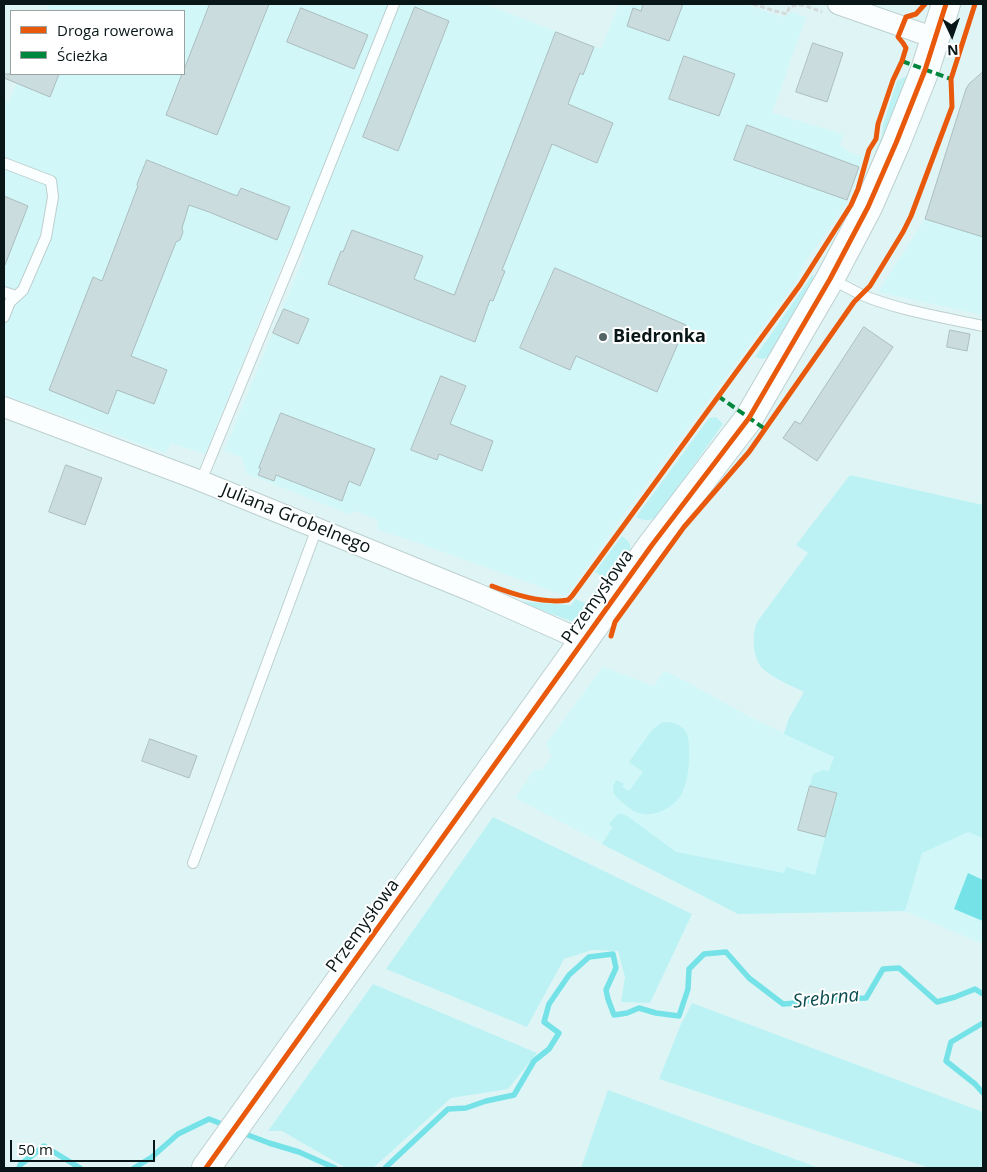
<!DOCTYPE html>
<html>
<head>
<meta charset="utf-8">
<style>
  body { margin:0 }
  #map { position:relative; width:987px; height:1172px; overflow:hidden; background:#dff5f5; font-family:"Open Sans",sans-serif }
  canvas { display:block }
  .frame { position:absolute; inset:0; border:5px solid #081617; pointer-events:none }
  .legend { position:absolute; left:10px; top:10px; width:175px; height:65px; box-sizing:border-box; background:#fff; border:1px solid #9ca2a2; margin:0; padding:6px 9px; list-style:none; font-size:15px; color:#081617 }
  .legend li { display:flex; align-items:center; gap:10px; height:25px }
  .legend b { width:25px; border:1px solid #9ca2a2 }
  .north { position:absolute; left:927px; top:10px; width:50px; height:50px; -webkit-text-stroke:4px #fff; paint-order:stroke; rotate:177deg; font-size:14px; font-weight:700; line-height:20px; text-align:center; color:#081617 }
  .north::after { content:''; display:block; margin:auto; width:18px; height:22px; background:#081617; clip-path:polygon(50% 0,100% 100%,50% 72%,0 100%) }
  .scale { position:absolute; left:10px; top:1140px; width:145px; height:22px; box-sizing:border-box; border:2px solid #081617; border-top:0; padding-left:6px; font-size:15px; line-height:18px; white-space:nowrap; color:#081617; -webkit-text-stroke:4px #fff; paint-order:stroke }
</style>
</head>
<body>
<div id="map">
<canvas width="987" height="1172"></canvas>
<div class="frame"></div>
<ul class="legend">
<li><b style="height:6px;background:#e8590c"></b>Droga rowerowa</li>
<li><b style="height:6px;background:#00873e"></b>Ścieżka</li>
</ul>
<div class="north">N</div>
<div class="scale">50 m</div>
</div>
<script>
const c = document.querySelector('canvas').getContext('2d');
c.lineJoin = 'round';
function fill(path, color) {
  c.fillStyle = color;
  c.fill(path, 'evenodd');
}
function trace(path, color, width, dash) {
  c.strokeStyle = color;
  c.lineWidth = width;
  c.lineCap = dash ? 'butt' : 'round';
  c.setLineDash(dash || []);
  c.stroke(path);
}
function label(font, color, halo, rows, align = 'center') {
  c.font = font + ' "Open Sans",sans-serif';
  c.lineWidth = 4;
  c.setLineDash([]);
  c.textBaseline = 'middle';
  c.strokeStyle = halo;
  c.fillStyle = color;
  for (const [text, x, y, turn = 0] of rows) {
    c.save();
    c.translate(x, y);
    c.rotate((+turn || 0) * Math.PI / 180);
    c.textAlign = isNaN(turn) ? turn : align;
    if (halo) c.strokeText(text, 0, 0);
    c.fillText(text, 0, 0);
    c.restore();
  }
}
fill(new Path2D(`
  M49,4H485L601,49L619,4H745L782,17L792,12L806,17L772,113L843,134L840,146L849,152L862,157L847,203L808,258L803,266L798,279L619,521L566,596L407,539L378,530L377,519L355,511L349,514L246,473L242,457L224,451L305,254L289,247L205,454L171,443L166,453L5,395L4,386V100L9,102L20,74H184V11H46Z
  M978,78H983V315L878,292L925,219L966,89L973,81Z
  M603,667L654,686L664,671L687,682L748,716L834,757L969,832L983,838V944L905,911L738,914L515,798L534,770H542L552,756L546,744Z`), '#d1f7f8');
fill(new Path2D(`
  M907,76H910L877,153L875,152L882,136L883,125L897,81Z
  M813,274V285L770,356L762,359L755,357Z
  M716,417L723,424L656,518C648,521 643,521 636,517L709,418Z
  M850,475L983,505V838L968,832L922,853L905,911L738,914L602,844L613,827L609,824L618,814H622L627,816L676,852L784,873L786,867L815,875L837,793L810,786L813,774L823,770L829,771L834,757L784,734L789,718L804,692C792,686 771,677 762,668C752,656 752,635 757,622L808,553L796,545Z
  M622,536C631,542 632,547 629,557L588,614L582,618L571,621L516,601L567,605L570,606L576,599L587,604L602,583L600,575L595,572Z
  M670,722C676,724 683,726 686,732C689,737 689,745 689,751C690,763 687,783 682,793C675,807 655,818 639,813C633,812 627,806 623,803C614,795 610,791 616,780L624,784L622,787L629,791L643,772L629,762L652,730L661,723Z
  M493,817L692,914L650,1003L621,1002L625,977L618,951L592,950L564,959L527,1027L386,969Z
  M373,984L537,1053L508,1089L451,1098L373,1168H346L282,1131H268Z
  M692,1003L983,1112V1168H930L659,1079L681,1024Z
  M608,1090L819,1168H581Z`), '#bcf2f4');
fill(new Path2D(`
  M968,873L983,880V921L954,909Z`), '#75e2e8');
trace(new Path2D(`
  M983,1023L951,1042L946,1061L975,1084L983,1093
  M240,1132L269,1143L299,1152L335,1168
  M19,1168L20,1165L44,1146L80,1168
  M134,1168L152,1157L178,1134L209,1119L227,1126
  M385,1168L448,1109L466,1108L486,1101L514,1095L534,1061L549,1049L559,1033L544,1022L549,1004L569,975L589,957L613,954L616,968L606,990L608,999L614,1015L627,1013L639,1008L656,1013L679,1016L688,989L689,969L704,954L726,952L749,978L783,1004L797,1003L816,999L866,998L883,969L899,968L937,1002L955,997L975,989L983,994`), '#75e2e8', 5.5);
const building = new Path2D(`
  M210,4H269L217,135L166,115L182,74H184V70Z
  M643,4H683L669,41L627,26L633,8L641,11Z
  M415,7L449,21L398,151L363,137Z
  M301,8L368,35L354,69L287,42Z
  M556,32L594,47L583,75L580,73L568,104L613,123L597,163L552,144L502,270L505,271L493,301L490,300L475,342L328,284L341,251L343,252L352,230L423,256L414,279L454,295Z
  M813,43L843,53L827,102L796,92Z
  M684,56L735,74L719,116L669,99Z
  M983,72V237L925,219L966,89L969,84Z
  M4,74H59L50,97L4,78Z
  M747,125L859,167L847,200L734,160Z
  M147,160L237,196L241,188L290,207L277,240L209,212L189,205L182,228L183,232L180,240L176,242L131,356L167,370L154,404L117,390L108,414L49,390L93,277L102,281L138,186L137,185Z
  M4,196L28,206L5,265L4,264Z
  M555,268L686,325L657,392L576,356L570,370L520,348Z
  M284,309L309,319L298,344L273,333Z
  M864,327L893,347L817,461L783,438L795,421L800,424Z
  M950,330L970,334L967,351L947,347Z
  M441,376L466,386L450,424L493,441L482,471L439,454L437,460L411,450Z
  M281,413L375,449L360,486L349,481L342,501L276,475L274,481L258,475L261,468H259Z
  M66,465L102,478L85,525L49,512Z
  M150,739L197,756L189,778L142,761Z
  M810,786L837,793L825,837L798,830Z`);
fill(building, '#cadcdd');
trace(building, '#adbdbe', 1);
const lane = new Path2D(`
  M4,163L51,181L53,197L46,237L23,290L10,302L4,317
  M831,279C841,284 852,290 862,295C901,311 943,317 983,326
  M4,292L16,296
  M201,481L296,250L394,4
  M193,863L317,528`);
const street = new Path2D(`
  M838,4L935,38
  M4,407L201,481L476,593L584,641`);
const secondary = new Path2D(`
  M206,1168L652,545L749,418L830,279L868,207L896,143L925,70L946,4`);
trace(lane, '#becfd0', 12);
trace(street, '#becfd0', 22);
trace(secondary, '#becfd0', 30);
trace(new Path2D(`
  M753,4L775,11L787,14L789,8C799,1 811,8 822,12`), '#d3dada', 3, [5, 2.5]);
trace(lane, '#fafefe', 10);
trace(street, '#fafefe', 20);
trace(secondary, '#fafefe', 28);
trace(new Path2D(`
  M902,61L951,79
  M718,396L765,429`), '#00873e', 4, [8, 4]);
trace(new Path2D(`
  M492,586C515,595 544,604 568,600L572,596L800,285L851,205L858,189L869,150L876,139L878,124L893,80L902,61L906,48L903,43L898,37L906,17L916,14L925,4
  M611,636L615,622L684,527L749,452L854,302L870,286L903,232L911,216L952,107L951,79L975,4
  M206,1168L652,545L749,418L830,279L868,207L896,143L925,70L946,4`), '#e8590c', 5);
for (const [x, y, r, color] of [
  [603,337,5,"#536465"]
]) {
  const dot = new Path2D();
  dot.arc(x, y, r, 0, 2 * Math.PI);
  c.fillStyle = color;
  c.fill(dot);
  trace(dot, '#fff', 2);
}
label('bold 18px', '#081617', '#fff', [
  ["Biedronka",613,337]
], 'left');
label('18px', '#081617', '#fff', [
  ["Juliana Grobelnego",296,519,22],
  ["Przemysłowa",598,597,-55],
  ["Przemysłowa",363,926,-54]
]);
label('italic 19px', '#094b4e', '#fff', [
  ["Srebrna",826,999,-6]
]);
</script>
</body>
</html>
